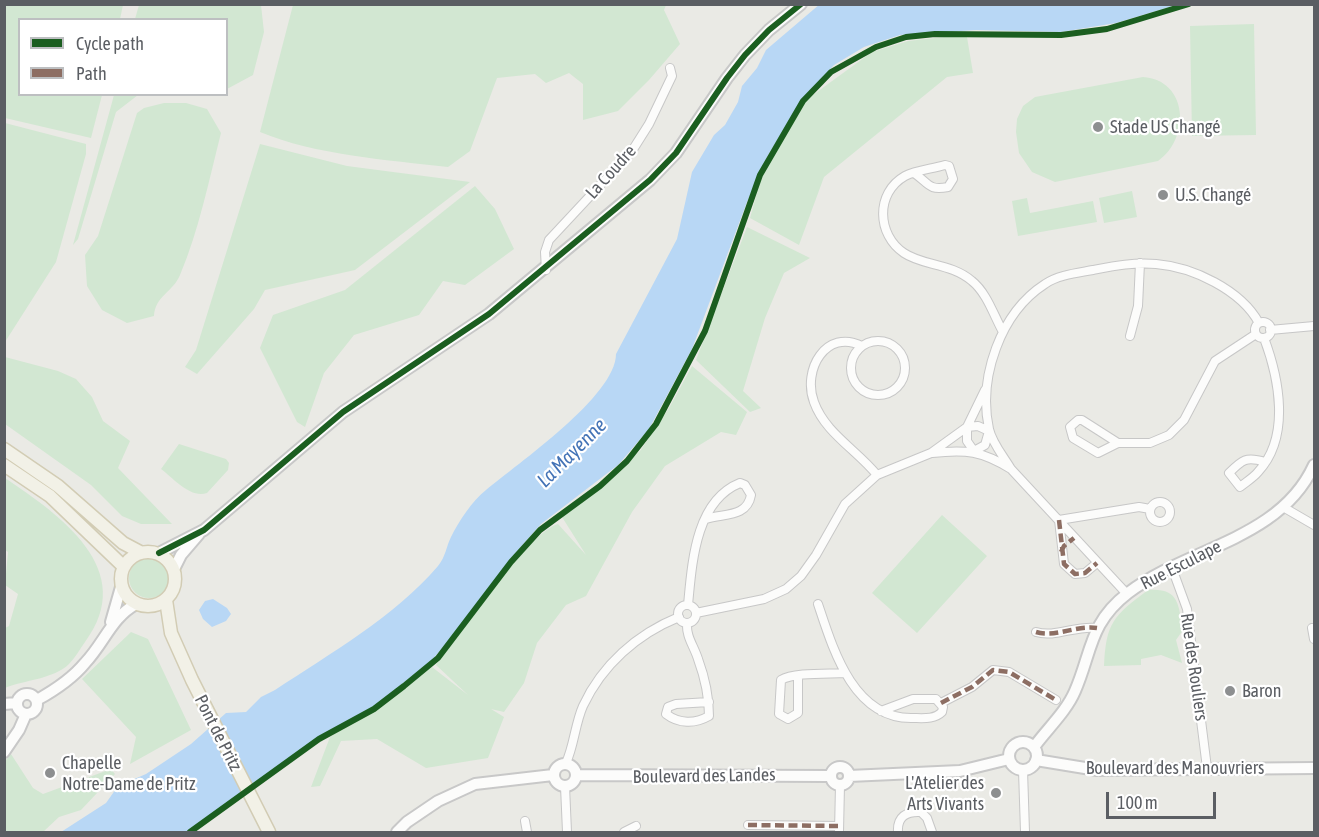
<!DOCTYPE html>
<html>
<head>
<meta charset="utf-8">
<style>
  body { margin:0 }
  #map { position:relative; width:1319px; height:837px; overflow:hidden; background:#eaeae5; font-family:"Asap Condensed",sans-serif }
  canvas { display:block }
  .frame { position:absolute; inset:0; border:6px solid #5b5e63; pointer-events:none }
  .legend { position:absolute; left:18px; top:18px; width:210px; height:78px; box-sizing:border-box; background:#fff; border:2px solid #bdbfc1; margin:0; padding:8px 10px; list-style:none; font-size:18px; color:#5b5e63 }
  .legend li { display:flex; align-items:center; gap:12px; height:30px }
  .legend b { width:30px; border:2px solid #bdbfc1 }
  .scale { position:absolute; left:1106px; top:792px; width:110px; height:27px; box-sizing:border-box; border:3px solid #5b5e63; border-top:0; padding-left:8px; font-size:18px; line-height:21px; white-space:nowrap; color:#5b5e63; -webkit-text-stroke:4px #fff; paint-order:stroke }
</style>
</head>
<body>
<div id="map">
<canvas width="1319" height="837"></canvas>
<div class="frame"></div>
<ul class="legend">
<li><b style="height:8px;background:#1b5e20"></b>Cycle path</li>
<li><b style="height:8px;background:#8d6e63"></b>Path</li>
</ul>
<div class="scale">100 m</div>
</div>
<script>
const c = document.querySelector('canvas').getContext('2d');
c.lineJoin = 'round';
function fill(path, color) {
  c.fillStyle = color;
  c.fill(path, 'evenodd');
}
function trace(path, color, width, dash) {
  c.strokeStyle = color;
  c.lineWidth = width;
  c.lineCap = dash ? 'butt' : 'round';
  c.setLineDash(dash || []);
  c.stroke(path);
}
function label(font, color, halo, rows, align = 'center') {
  c.font = font + ' "Asap Condensed",sans-serif';
  c.lineWidth = 4.5;
  c.setLineDash([]);
  c.textBaseline = 'middle';
  c.strokeStyle = halo;
  c.fillStyle = color;
  for (const [text, x, y, turn = 0] of rows) {
    c.save();
    c.translate(x, y);
    c.rotate((+turn || 0) * Math.PI / 180);
    c.textAlign = isNaN(turn) ? turn : align;
    if (halo) c.strokeText(text, 0, 0);
    c.fillText(text, 0, 0);
    c.restore();
  }
}
fill(new Path2D(`
  M5,4L123,5L120,19L20,20V94L102,95L91,138L5,118Z
  M139,5H261L264,32L253,75L227,89L226,20L135,19Z
  M293,5H666L664,10L680,44L649,80L618,111L583,120V84L569,73L546,83L535,74L497,78L470,151L448,167C388,160 315,155 260,132Z
  M1254,24L1256,135L1192,136L1190,26Z
  M944,37H967L973,73L947,77L824,177L799,245L750,218L762,175L806,100L872,52L908,41Z
  M1143,77C1188,80 1191,138 1158,161L1055,182L1032,172L1019,153L1016,132L1017,119L1023,106L1035,97Z
  M114,95H138L116,112L78,239L73,245Z
  M164,103H186L207,109L221,133C209,180 199,230 180,275C173,292 155,296 154,316L127,323L102,310L87,286L85,255L98,236L137,113L144,108Z
  M5,123L86,144V154L56,262L5,342Z
  M260,144L347,166L470,182L355,270L265,290L254,309L197,374L185,367L196,350Z
  M475,186L495,209L514,249L465,285L443,281L419,315L354,335L324,373L305,427L297,422L260,348L273,315L345,290Z
  M1132,191L1137,217L1104,223L1099,198Z
  M1027,198L1030,213L1093,201L1097,222L1018,236L1012,201Z
  M747,227L810,258L784,273L765,318L743,391L761,408L750,412L696,360Z
  M5,357L58,371L76,379L92,397L103,421L130,441L118,468L172,524H141L122,516L91,485L5,424Z
  M692,366L747,412L736,435L721,432L665,466L632,512L586,596L566,605L537,643L524,683L504,712L491,709L504,717L488,758L426,768L377,739L341,741L320,786L311,787L330,737L432,667L468,695L436,665C459,636 528,532 558,524L586,555L562,517L640,451L669,408Z
  M179,444L226,459L229,463L228,470L207,493C191,499 173,478 161,469Z
  M5,478C60,515 139,570 85,642C80,649 75,658 69,664C54,679 24,680 5,688V628L9,626L18,594L5,585L8,552L5,550Z
  M942,515L987,556L917,633L872,593Z
  M129 578a20 20 0 1 1 40 0a20 20 0 1 1-40 0Z
  M1148,590C1179,588 1178,603 1183,630L1176,640L1182,663L1161,655L1141,659V665L1104,666C1106,623 1113,616 1148,590Z
  M131,632L148,639L191,730L130,764L136,737L82,679Z
  M11,754L33,788L43,794L111,769L115,774L81,810L59,817L43,832H5V761Z`), '#d2e7d2');
fill(new Path2D(`
  M820,4L1176,5L1116,23L1061,32L976,30L900,35L864,47L834,65L803,98L767,157L747,202L692,349L649,429L618,465L541,524L512,557L462,626L431,661L376,705L298,752L188,832H61L106,803L118,786L146,774L191,744L226,713L246,712L261,697L275,690C331,653 394,617 438,566C446,556 446,547 451,537C459,521 472,501 486,490C517,464 616,396 616,354L677,239L692,172L714,135L725,125L738,102L742,86L757,68L766,50Z
  M213,599L227,608L231,614L226,621L212,627L203,619L199,610L205,601Z`), '#b8d7f5');
const street = new Path2D(`
  M914,173C929,183 928,191 948,187L953,179L949,166L945,165C932,169 916,170 905,176C875,193 877,235 904,253C923,266 951,263 972,281C987,293 994,316 1003,332
  M546,270L545,252L549,240L632,151L649,124L672,76L670,68
  M1255 330a8 8 0 1 1 16 0a8 8 0 1 1-16 0Z
  M1270,330L1314,326
  M1130,336L1138,306L1140,263
  M1264,338C1279,378 1291,437 1258,472C1253,478 1246,482 1240,487L1229,473C1242,460 1246,456 1265,462
  M851 368a27 27 0 1 1 54 0a27 27 0 1 1-54 0Z
  M862,346C826,328 802,370 814,402C825,433 857,450 877,475
  M978,426L989,431L985,445L974,451L967,441V427Z
  M1118,443L1082,420H1078L1070,427L1073,438L1098,453L1118,443H1150L1169,435L1184,420L1215,361L1256,334
  M932,453C966,449 982,451 1011,469L1127,594
  M1011,469C1004,457 992,443 989,429C978,378 1000,313 1045,284C1058,275 1077,273 1093,270C1114,266 1134,262 1156,264C1193,267 1241,290 1259,323
  M1150 512a10 10 0 1 1 20 0a10 10 0 1 1-20 0Z
  M1283,507L1314,525
  M1097,563L1085,573L1075,574L1064,564L1059,520L1139,507L1150,509
  M1172,568L1187,609L1207,768
  M818,604C833,649 853,718 911,718C922,718 934,720 942,712L943,707L936,699H913L881,711
  M688,605C692,564 695,501 740,483L745,485L751,495C747,518 723,513 706,519
  M678 614a9 9 0 1 1 18 0a9 9 0 1 1-18 0Z
  M696,613L764,599L786,589L801,576L816,555L845,504L877,475L931,453L967,427L985,390
  M687,623C686,637 694,646 698,659C705,678 709,696 709,716C695,724 679,724 666,714L668,707L676,704L709,702
  M1312,628L1314,639
  M1036,632C1055,638 1076,625 1097,628
  M798,676V713L788,719L779,714L781,680C794,672 828,674 845,673
  M941,703L972,687L993,670L1009,672L1056,700
  M566,763C574,746 575,724 583,706C602,665 637,634 679,617
  M1023,770L1025,832
  M565,786L567,832
  M525,821L527,832
  M748,825L839,826
  M624,832L636,826
  M839,832L840,785
  M898,832C897,817 906,811 921,812L927,818L932,832`);
const secondary = new Path2D(`
  M159,553L204,530L343,412L489,314L650,180L676,153L727,78L745,55L769,30L801,4
  M174,569L181,555L199,534
  M111,622L121,587
  M17 704a10 10 0 1 1 20 0a10 10 0 1 1-20 0Z
  M37,700C55,690 72,679 85,663C104,643 112,617 136,604
  M4,704L17,703
  M1009 756a14 14 0 1 1 28 0a14 14 0 1 1-28 0Z
  M1034,747C1047,729 1066,712 1075,691C1092,652 1089,623 1128,593C1188,547 1280,540 1314,465
  M4,752L19,730L26,714
  M1036,760L1097,770L1314,768
  M554 775a11 11 0 1 1 22 0a11 11 0 1 1-22 0Z
  M831 776a9 9 0 1 1 18 0a9 9 0 1 1-18 0Z
  M576,775L831,776
  M849,776L960,771L1009,759
  M397,832L407,822L438,801L475,784L553,775`);
const primary = new Path2D(`
  M4,449L58,486L123,543L140,552
  M4,465L50,496L123,566
  M121 579a27 27 0 1 1 54 0a27 27 0 1 1-54 0Z
  M166,600L171,633L192,680L269,832`);
trace(street, '#c7c7c7', 10);
trace(secondary, '#c8c8c8', 14);
trace(primary, '#d2ccb4', 15);
trace(street, '#fcfcfb', 8);
trace(secondary, '#fcfcfb', 10);
trace(primary, '#f2f1e7', 12);
trace(new Path2D(`
  M1059,520L1064,564L1075,574L1085,573L1097,563
  M1061,552L1064,546L1074,538
  M1036,632C1055,638 1076,625 1097,628
  M941,703L972,687L993,670L1009,672L1056,700
  M748,825L839,826`), '#8d6e63', 4.5, [9, 4.5]);
trace(new Path2D(`
  M159,553L204,530L343,412L489,314L650,180L676,153L727,78L745,55L769,30L801,4
  M190,832L319,739L374,709L404,686L438,658L511,562L540,530L600,486L627,461L656,424L705,331L760,175L803,101L831,72L876,47L906,37L935,34L1061,35L1107,29L1189,4`), '#1b5e20', 6);
for (const [x, y, r, color] of [
  [1098,127,6,"#8d8f90"],
  [1163,195,6,"#8d8f90"],
  [1230,691,6,"#8d8f90"],
  [50,773,6,"#8d8f90"],
  [996,793,6,"#8d8f90"]
]) {
  const dot = new Path2D();
  dot.arc(x, y, r, 0, 2 * Math.PI);
  c.fillStyle = color;
  c.fill(dot);
  trace(dot, '#fff', 2);
}
label('18px', '#5b5e63', '#fff', [
  ["Stade US Changé",1110,127],
  ["U.S. Changé",1175,195],
  ["Baron",1242,691],
  ["Chapelle",62,763],
  ["Notre-Dame de Pritz",62,784],
  ["L'Atelier des",984,783,"right"],
  ["Arts Vivants",984,804,"right"]
], 'left');
label('18px', '#5b5e63', '#fff', [
  ["La Coudre",611,172,-48],
  ["Rue Esculape",1181,565,-27],
  ["Rue des Rouliers",1194,667,82],
  ["Pont de Pritz",218,733,63],
  ["Boulevard des Manouvriers",1175,768],
  ["Boulevard des Landes",704,776,-1]
]);
label('italic 20px', '#4373b6', '#fff', [
  ["La Mayenne",572,453,-45]
]);
</script>
</body>
</html>
